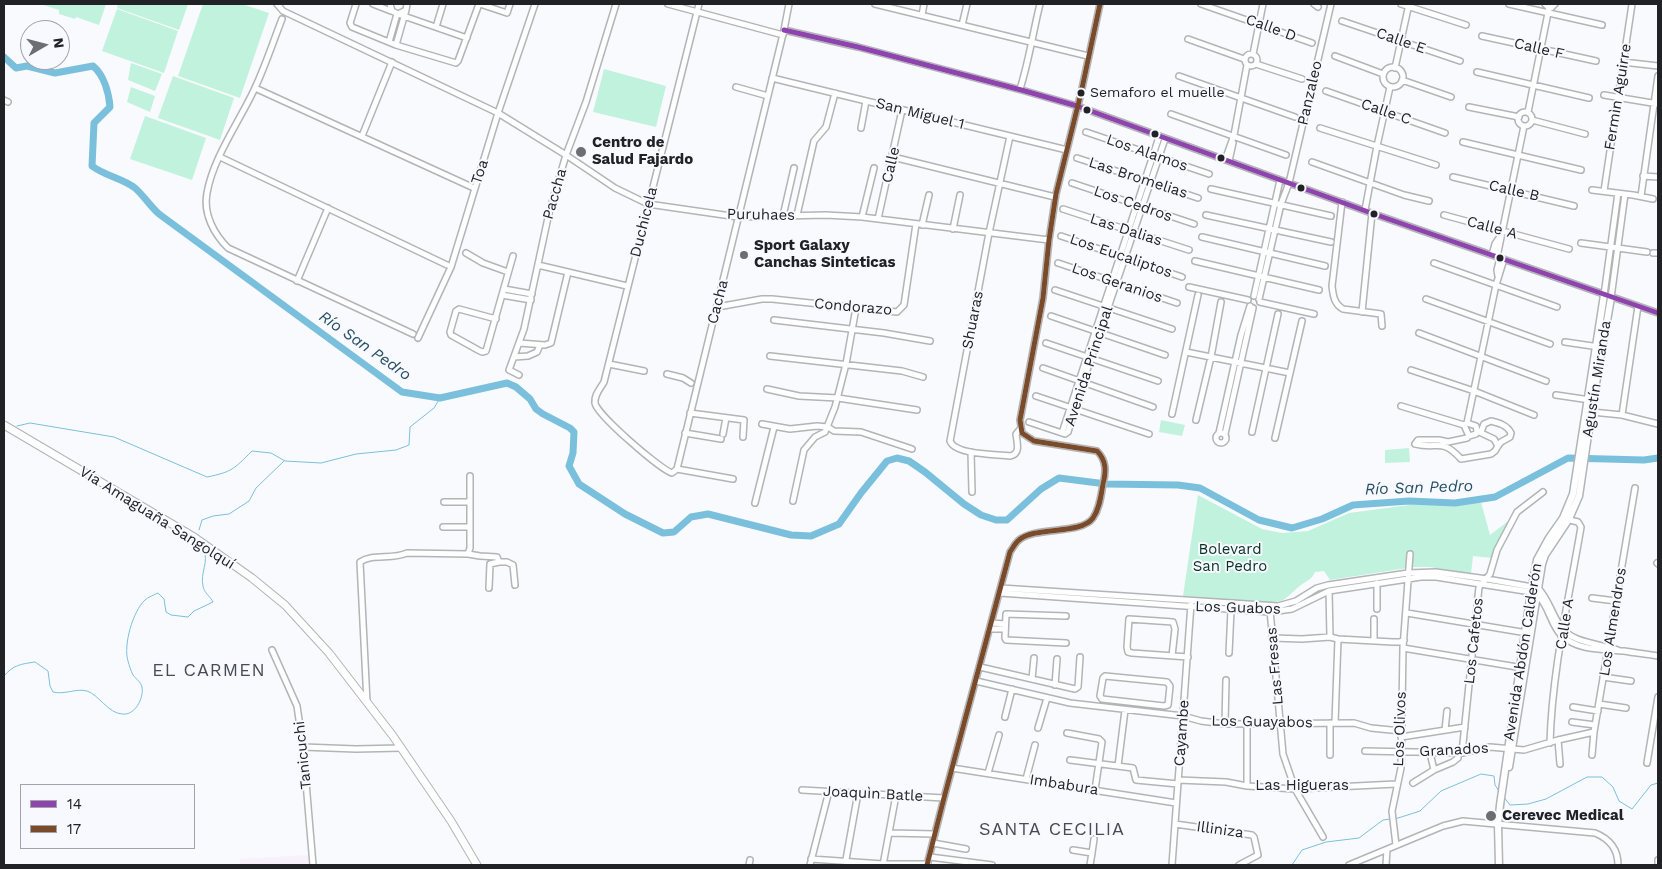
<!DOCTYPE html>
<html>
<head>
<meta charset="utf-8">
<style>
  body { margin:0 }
  #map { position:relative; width:1662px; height:869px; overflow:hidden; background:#f9fafd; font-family:"Work Sans",sans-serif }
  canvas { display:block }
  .frame { position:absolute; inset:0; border:5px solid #202225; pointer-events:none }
  .legend { position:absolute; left:20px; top:784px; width:175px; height:65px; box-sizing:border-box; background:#f7f9ff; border:1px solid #a1a3a8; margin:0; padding:6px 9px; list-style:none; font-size:15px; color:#202225 }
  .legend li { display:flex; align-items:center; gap:10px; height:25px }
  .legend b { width:25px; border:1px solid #a1a3a8 }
  .north { position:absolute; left:20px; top:20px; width:50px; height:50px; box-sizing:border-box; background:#f7f9ff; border:1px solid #a1a3a8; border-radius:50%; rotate:82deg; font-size:14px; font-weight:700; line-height:20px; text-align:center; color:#202225 }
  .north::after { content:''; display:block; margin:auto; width:18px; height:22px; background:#6c6e71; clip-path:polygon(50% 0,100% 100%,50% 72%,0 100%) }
</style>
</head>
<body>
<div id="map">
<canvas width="1662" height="869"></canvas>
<div class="frame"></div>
<ul class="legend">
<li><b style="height:6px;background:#8e44ad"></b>14</li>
<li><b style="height:6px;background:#7a4b2a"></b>17</li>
</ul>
<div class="north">N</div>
</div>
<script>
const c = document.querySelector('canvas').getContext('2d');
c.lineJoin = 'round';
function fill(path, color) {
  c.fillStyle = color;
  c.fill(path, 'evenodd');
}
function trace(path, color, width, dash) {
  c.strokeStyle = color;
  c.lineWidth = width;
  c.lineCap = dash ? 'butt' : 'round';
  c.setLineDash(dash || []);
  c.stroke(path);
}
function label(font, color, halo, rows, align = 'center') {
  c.font = font + ' "Work Sans",sans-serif';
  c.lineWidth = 4;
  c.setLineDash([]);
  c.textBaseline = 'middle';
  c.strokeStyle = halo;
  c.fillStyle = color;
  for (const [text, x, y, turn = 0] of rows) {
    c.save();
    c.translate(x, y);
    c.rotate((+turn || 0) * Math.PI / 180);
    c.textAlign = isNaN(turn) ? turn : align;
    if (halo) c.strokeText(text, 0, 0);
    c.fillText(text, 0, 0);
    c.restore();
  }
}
fill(new Path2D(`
  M308,855L309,865H240V859Z`), '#f8f1fc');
fill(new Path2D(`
  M40,4H106L99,25L76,17L75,19L59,14V10Z
  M118,4H188L179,30L117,8Z
  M203,4H242L269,13L240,98L178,76Z
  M117,9L178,31L164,73L102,51Z
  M131,63L162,74L155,91L128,80Z
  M604,69L666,86L656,127L593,112Z
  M173,76L234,98L220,140L158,118Z
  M131,87L155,96L150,112L127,102Z
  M145,116L206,138L192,180L130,159Z
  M1161,420L1185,425L1182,436L1159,432Z
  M1409,448L1410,462L1385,463V450Z
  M1198,495L1262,529L1282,533L1308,531L1349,513L1417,504L1458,505L1481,502L1490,535L1511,519L1492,558L1473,556L1471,574L1430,567H1414L1330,580L1324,571L1315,572C1311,580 1308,580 1301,585C1295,589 1290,596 1283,600C1269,607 1202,598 1183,596Z`), '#c1f2de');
trace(new Path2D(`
  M17,426L30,423L114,437L207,477C232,472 234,469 252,451L271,453L285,461L321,463L356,454L396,450L409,445L410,427L434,408L440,398
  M199,530L202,520L213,516L229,514L249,501L256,488L284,461
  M4,676C13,665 21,664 35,662L48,671L50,686L53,692C65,695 76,688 87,691C99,695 108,713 122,714C135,716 144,698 142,687C141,682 136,679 133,675C131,671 129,665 128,661C123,645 133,611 145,600C148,597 154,595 158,593L164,599L166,612L171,615L188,617L194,611L213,602C210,596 204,593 203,586C200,573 209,562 204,550
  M1503,796L1510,805L1528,804L1546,799L1587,777H1602L1613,787L1619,801L1632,809L1651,785L1658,783
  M1395,819L1420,811L1441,791L1481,774L1494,776L1495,785L1499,791
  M1292,865L1302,850L1326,842L1359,838L1383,820L1391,819`), '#7ac0dc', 1);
trace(new Path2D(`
  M4,57L16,68L27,66L55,73L93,66C104,75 109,93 110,107L94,123L92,166C105,176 122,178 135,188C144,196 150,206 159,214L402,392L440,398L507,383L516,387L530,399L536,409L543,414L570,428L574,432L573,453L569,466L579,484L625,514L663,533L674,532L691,517L708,514L791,535L811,536L839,524L861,493L887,461L897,458L909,461L925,472L964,504L981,515L996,520H1007L1041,489L1059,478L1106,484L1178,485L1200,488L1259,520L1292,528L1322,519L1353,505L1409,501L1455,503L1495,497L1568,458L1644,460L1658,458`), '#7ac0dc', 7);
const minor = new Path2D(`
  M277,4L283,11L498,113L566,155L615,188L648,204L738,217L826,215L862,217L1049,240
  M356,4L350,23L352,27L396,45L456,63L458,61L479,4
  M373,4L391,11
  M390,4L392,11L398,14L406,10L407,4
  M480,4L507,13L510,4
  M668,4L783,35
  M699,4L604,382C600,389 594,395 595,403C597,415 660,469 672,473L677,469L784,30L789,4
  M875,4L1088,56
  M1201,4L1312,43
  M1314,4L1318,7
  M1401,4L1466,25
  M1509,4L1602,25
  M1545,4L1548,7L1551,8L1555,4
  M398,14L467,38
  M922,15L924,4
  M282,19C273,42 265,67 254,90C239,122 213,158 207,193C203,214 214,234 228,248L413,334
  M1342,21L1460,61
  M962,25L967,4
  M436,27L443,4
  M784,30L858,47L1025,91L1077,106L1374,214L1658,313
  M1482,36L1596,61
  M1188,39L1244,59
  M389,42L397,14
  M396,45L406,10
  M1245 60a6 6 0 1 1 12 0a6 6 0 1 1-12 0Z
  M1253,54L1263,4
  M1335,56L1383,74
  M1623,62L1658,66
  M1256,64L1302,79
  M1383 77a10 10 0 1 1 20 0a10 10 0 1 1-20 0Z
  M1395,68L1409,4
  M1477,72L1589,98
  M1179,76L1295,117
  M772,78L1067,150
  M1402,80L1451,97
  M736,87L768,96
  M255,88L474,188
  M1020,89C1029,61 1033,32 1040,4
  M1326,91L1445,133
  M1604,95L1658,104
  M4,100L8,102
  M1469,107L1519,117
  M1518 119a7 7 0 1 1 14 0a7 7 0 1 1-14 0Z
  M1528,112L1549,8
  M1171,114L1286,155
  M1532,120L1585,134
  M861,128L866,101
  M1320,128L1436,165
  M1086,132L1209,174
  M362,136L392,62
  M1010,136L989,233L950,441C955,455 996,454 1010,456C1021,454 1017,443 1016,434L1021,428
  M1463,142L1581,170
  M220,157L447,265
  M893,157L1055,197
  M1077,158L1198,198
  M1225,160L1234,135L1247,65
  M1229,161L1233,143
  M1312,162L1404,195L1429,201
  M1643,176L1658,177
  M1453,177L1574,206
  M1072,183L1194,224
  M1211,189L1331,216
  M1592,190L1633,195L1653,199
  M1604,191L1632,4
  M1641,196L1658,76
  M1342,202L1332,286C1333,295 1334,304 1343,309L1381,314L1382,326
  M1063,209L1189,250
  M1365,210L1377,146L1390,87
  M797,215L814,141L826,127L835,93
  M1206,215L1331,242
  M1444,215L1569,249
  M783,216L794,168
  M862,217L874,168
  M878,219L902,110
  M922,225L929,195
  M953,229L960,195
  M1061,236L1182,277
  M1202,237L1325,266
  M1581,243L1647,252
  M466,253L483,263L508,272
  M1653,253H1658
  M1492,255L1495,244L1499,238
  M1497,257L1524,126
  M1195,261L1319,290
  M1058,263L1177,303
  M1434,263L1557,307
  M538,265L627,286
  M1498,276L1497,270L1500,258
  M297,281L328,208
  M1189,287L1248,300
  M504,289L532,294
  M1055,290L1172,329
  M502,295L531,300
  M1604,295L1618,193
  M1254,296L1280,180
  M1611,298L1625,194
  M1259,299L1281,204L1289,183L1331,4
  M1426,299L1550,344
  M1260,302L1314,314
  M717,305L723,306L762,299H772L897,312L904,305L916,224
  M1638,306L1622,415L1658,424
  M1362,312L1372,213
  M1051,316L1165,355
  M496,319L459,309L456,311L450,332L451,335L478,350L482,352L486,351L513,256
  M774,320L884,333L930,341
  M1419,333L1546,381
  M418,338L451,267L498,113L535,4
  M1565,342L1599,347
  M519,343L545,345L551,343L568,272
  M1046,343L1158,381
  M1186,352L1290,373
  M770,356L902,371L923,377
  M514,357L528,356L537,352L540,345
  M609,364L644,371
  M1043,368L1153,407
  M1411,370L1474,391L1534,415
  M667,374L683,378L691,383
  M519,375L509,370L524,329L549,213L566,155L586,102L616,4
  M767,389L799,396L838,398L917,410
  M1556,395L1590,400
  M1036,396L1149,434
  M1401,406L1464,425
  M1592,412L1622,415
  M690,413L744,420L743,437
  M1172,414L1198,295
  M1196,420L1211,357L1221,302
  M1029,422L1065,434L1068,432L1083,382L1165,139
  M762,424L790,429L817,426L828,427L834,431L861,432L912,449
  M1464,425L1467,423L1496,285L1504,259
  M1464,425L1469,436L1476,434L1477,431L1476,426L1467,423
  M1252,432L1278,314
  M1481,432L1484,424L1491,421C1499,423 1507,425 1511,433L1510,437L1501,442L1498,446
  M1216 438a5 5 0 1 1 10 0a5 5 0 1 1-10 0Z
  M685,433L721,439
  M1062,433L1159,137
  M1219,433L1241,335L1250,306
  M723,434L726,418
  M1225,434L1253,308
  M1275,438L1302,321
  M1467,438L1448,442L1439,440H1418L1415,444C1438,450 1441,437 1461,459L1491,454L1495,451L1498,446L1494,439L1477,431
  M971,452L972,492
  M677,469L733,479
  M793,501L804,450L815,437L825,432L835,407L846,364L856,308
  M444,502H470
  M755,503L774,427
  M443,527H470
  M468,554L480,556L497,557L499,562H507L513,565L515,585
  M1657,563L1658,564
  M489,588L490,564L499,562
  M1001,588L1278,606L1296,601L1317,588L1328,585L1408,573L1436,572L1487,579L1538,588C1548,598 1552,614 1560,626C1573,644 1599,643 1618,650
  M1329,591L1330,637L1338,639L1335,723
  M1000,593L1270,612L1292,609L1329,591L1421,577H1436L1531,592C1548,598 1549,623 1561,635C1578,651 1602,649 1624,651C1635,653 1647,654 1658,656
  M1592,598L1616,601
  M1377,609V583
  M1270,610L1283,754L1295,789L1323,837
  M1407,613L1527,633
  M992,623L1005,624
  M990,629H1005
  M1273,638L1302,639L1330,637
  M1338,639L1393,642H1400L1404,640
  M1374,641V619
  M1066,643L1006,640L1005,638L1006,614L1066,616
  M1403,648L1523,668
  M272,650L297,706L303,747L313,865
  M1229,653L1231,610
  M1172,656L1175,629L1173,622L1129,619L1127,647L1128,652L1132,653L1188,657
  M980,667L1075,689L1078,687L1080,657
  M1105,676L1167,682L1170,686L1168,705L1164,706L1102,699L1100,696L1103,678Z
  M1603,677L1631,681
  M1032,679L1034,658
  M976,681L1070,703L1183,716L1201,721L1225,724L1354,723L1371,728L1401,731
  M1055,685L1057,659
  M367,702L360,562C373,553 392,560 407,553L468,554L470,548V476
  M1599,704L1626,708
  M1573,707L1598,711
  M1005,717L1012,689
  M1572,722L1595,725
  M1330,723V755
  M1225,724L1226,680
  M1038,728L1047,698
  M1445,730L1447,711
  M1067,733L1099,739L1102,742L1095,790
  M1401,737L1465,727
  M1558,740L1560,764
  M1550,743C1552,671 1569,598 1581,527L1578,522L1566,519
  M303,747L356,749L401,748
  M1365,751L1462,753L1490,747L1524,750L1558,740L1594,732
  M1430,753L1434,770
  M1462,753L1479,587L1490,574L1497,550L1517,512L1543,492
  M1592,755L1594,732L1635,488
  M1070,760L1133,768L1136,780L1178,784
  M1647,763L1658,697
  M1118,766L1125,710
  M952,768L1176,803
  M988,773L999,735
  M1026,779L1035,745
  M1178,780L1226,782L1247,786L1295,789L1396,784
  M1413,783L1434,770L1453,762L1458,758V753
  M1247,786V723
  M802,790L944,798
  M1175,824L1252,835L1254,837L1258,855L1239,865
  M889,833L935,834
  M933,843L966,849
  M1396,845L1392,811L1401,768L1403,648L1410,554
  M1073,850L1092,853L1090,865
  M1092,853L1094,839
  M930,857L992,865
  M811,859L883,864H928
  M1658,864V860
  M749,865L750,860
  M810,865L829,791
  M845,865L858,793
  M883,865L896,795
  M927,865L944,798L1010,552C1013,548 1015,543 1019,540C1035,526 1081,535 1093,518C1100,508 1101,495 1103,484C1106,472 1107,461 1097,451L1034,441L1022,433L1020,420L1043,298L1049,240L1056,194L1081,93L1100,4
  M1172,865L1191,604
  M1349,865L1443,826L1463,821L1595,833C1610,839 1618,849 1618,865
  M1386,865L1387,850`);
const major = new Path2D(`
  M1509,767L1542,564L1545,555L1569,519L1579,496L1593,401L1611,298
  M1499,865L1498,825L1500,805L1531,592L1537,560L1549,538L1563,518L1573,494L1604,295`);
const highway = new Path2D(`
  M4,425L194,537L252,578L285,605L329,653L393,736L451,821L477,865`);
trace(minor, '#b3b4b7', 8);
trace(major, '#b3b4b7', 9);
trace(highway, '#b3b4b7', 9);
trace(minor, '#fefeff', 5);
trace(major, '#fefeff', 6);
trace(highway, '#fefeff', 7);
trace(new Path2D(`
  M784,30L858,47L1025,91L1077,106L1374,214L1658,313`), '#8e44ad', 5);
trace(new Path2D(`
  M927,865L944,798L1010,552C1013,548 1015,543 1019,540C1035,526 1081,535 1093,518C1100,508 1101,495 1103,484C1106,472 1107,461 1097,451L1034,441L1022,433L1020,420L1043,298L1049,240L1056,194L1081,93L1100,4`), '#7a4b2a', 5);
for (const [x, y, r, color] of [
  [1081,93,4.5,"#202225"],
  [1087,110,4.5,"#202225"],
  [1155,134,4.5,"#202225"],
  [581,152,6,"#6c6e71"],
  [1221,158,4.5,"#202225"],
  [1301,188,4.5,"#202225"],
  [1374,214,4.5,"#202225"],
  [744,255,5,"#6c6e71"],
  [1500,258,4.5,"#202225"],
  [1491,816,6,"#6c6e71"]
]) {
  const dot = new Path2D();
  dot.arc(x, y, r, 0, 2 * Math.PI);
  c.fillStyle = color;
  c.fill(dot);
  trace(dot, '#f7f9ff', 2);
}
label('14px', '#202225', '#f7f9ff', [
  ["Semaforo el muelle",1090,93]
], 'left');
label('15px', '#202225', '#f7f9ff', [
  ["Calle D",1271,28,20],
  ["Calle E",1401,41,19],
  ["Calle F",1539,49,13],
  ["Panzaleo",1310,93,-77],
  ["Fermìn Aguirre",1618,97,-81],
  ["Calle C",1386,112,19],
  ["San Miguel 1",920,114,14],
  ["Los Alamos",1147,153,19],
  ["Calle",891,165,-77],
  ["Toa",480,172,-72],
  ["Las Bromelias",1138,178,18],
  ["Calle B",1514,191,13],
  ["Paccha",555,194,-74],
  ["Los Cedros",1133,204,19],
  ["Puruhaes",761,215,1],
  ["Duchicela",644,222,-76],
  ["Calle A",1492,228,15],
  ["Las Dalias",1126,230,18],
  ["Los Eucaliptos",1121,256,19],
  ["Los Geranios",1117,283,19],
  ["Cacha",718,302,-76],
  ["Condorazo",853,307,5],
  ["Shuaras",973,320,-79],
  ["Avenida Principal",1089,366,-72],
  ["Agustín Miranda",1597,379,-81],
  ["Vía Amaguaña Sangolquí",157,518,32],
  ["Los Guabos",1238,608,2],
  ["Los Almendros",1613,622,-81],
  ["Calle A",1565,624,-81],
  ["Los Cafetos",1474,641,-84],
  ["Avenida Abdón Calderón",1523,652,-81],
  ["Las Fresas",1275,666,-95],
  ["Los Guayabos",1262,722,1],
  ["Los Olivos",1400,729,-88],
  ["Cayambe",1182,733,-86],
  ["Granados",1454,750,-3],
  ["Tanicuchi",303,755,-96],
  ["Imbabura",1064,785,9],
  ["Las Higueras",1302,786],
  ["Joaquìn Batle",873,794,3],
  ["Illiniza",1220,830,8]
]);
label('bold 15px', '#202225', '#f7f9ff', [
  ["Centro de",592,143],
  ["Salud Fajardo",592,160],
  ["Sport Galaxy",754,246],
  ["Canchas Sinteticas",754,263],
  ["Cerevec Medical",1502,816]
], 'left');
label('15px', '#073222', '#f7f9ff', [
  ["Bolevard",1230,550],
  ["San Pedro",1230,567]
]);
label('italic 16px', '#275062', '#f7f9ff', [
  ["Río San Pedro",365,346,35],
  ["Río San Pedro",1419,488,-2]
]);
c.letterSpacing = '1px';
label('18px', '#484b53', '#f7f9ff', [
  ["EL CARMEN",209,671],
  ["SANTA CECILIA",1052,830]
]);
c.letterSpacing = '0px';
</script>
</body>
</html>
